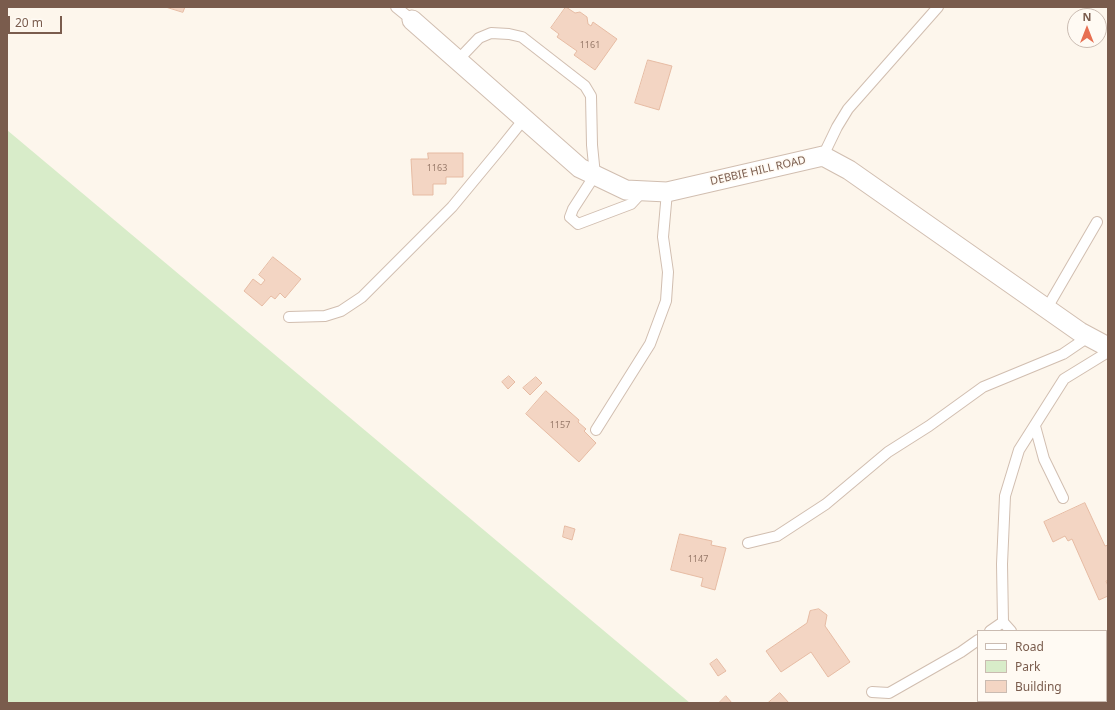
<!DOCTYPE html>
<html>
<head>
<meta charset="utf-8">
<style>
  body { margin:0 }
  #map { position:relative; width:1115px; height:710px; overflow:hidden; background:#fdf6ec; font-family:"Noto Sans",sans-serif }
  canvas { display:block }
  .frame { position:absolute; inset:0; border:8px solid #7a5c4d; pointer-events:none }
  .legend { position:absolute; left:977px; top:630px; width:130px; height:72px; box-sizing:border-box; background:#fffaf3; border:1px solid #cabbb1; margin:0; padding:5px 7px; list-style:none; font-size:12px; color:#7a5c4d }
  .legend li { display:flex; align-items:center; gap:8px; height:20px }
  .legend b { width:20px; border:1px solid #cabbb1 }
  .north { position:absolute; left:1067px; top:8px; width:40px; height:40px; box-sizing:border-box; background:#fffaf3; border:1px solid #cabbb1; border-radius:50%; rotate:0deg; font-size:11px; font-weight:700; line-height:16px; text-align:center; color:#7a5c4d }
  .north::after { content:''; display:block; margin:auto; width:14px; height:18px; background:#e76f51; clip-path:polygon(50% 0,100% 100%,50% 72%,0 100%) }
  .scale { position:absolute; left:8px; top:16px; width:54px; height:18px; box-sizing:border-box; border:2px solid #7a5c4d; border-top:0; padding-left:5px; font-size:12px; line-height:14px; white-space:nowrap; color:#7a5c4d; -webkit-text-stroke:3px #fffaf3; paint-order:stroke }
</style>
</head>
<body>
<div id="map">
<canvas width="1115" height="710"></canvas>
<div class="frame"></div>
<ul class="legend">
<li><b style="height:5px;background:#fff"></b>Road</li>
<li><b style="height:11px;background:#d8ecc9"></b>Park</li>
<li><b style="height:11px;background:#f3d5c3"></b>Building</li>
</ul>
<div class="north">N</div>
<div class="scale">20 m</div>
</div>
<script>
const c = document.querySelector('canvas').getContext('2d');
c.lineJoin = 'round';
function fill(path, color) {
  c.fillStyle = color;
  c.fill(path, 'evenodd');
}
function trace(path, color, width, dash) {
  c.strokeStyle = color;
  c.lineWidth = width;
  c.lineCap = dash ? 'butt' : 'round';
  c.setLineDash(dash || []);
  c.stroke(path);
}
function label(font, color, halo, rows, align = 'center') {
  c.font = font + ' "Noto Sans",sans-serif';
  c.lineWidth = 3;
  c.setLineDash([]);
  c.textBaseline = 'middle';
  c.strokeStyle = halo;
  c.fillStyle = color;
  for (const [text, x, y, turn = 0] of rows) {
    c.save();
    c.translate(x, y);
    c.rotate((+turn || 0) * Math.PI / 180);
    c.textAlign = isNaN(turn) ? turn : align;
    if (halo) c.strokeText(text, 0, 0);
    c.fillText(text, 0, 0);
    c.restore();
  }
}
fill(new Path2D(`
  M7,130L690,703H7Z`), '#d8ecc9');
const building = new Path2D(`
  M166,7H185L183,12Z
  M566,7L575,13L580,12L587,17L588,24L591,26L593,22L617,39L595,70L574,55L577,51L557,37L559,34L551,28Z
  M648,60L672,66L659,110L635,103Z
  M428,153H463V177H446V184H433V195H413L411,159H428Z
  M273,257L301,279L285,298L280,293L275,299L271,296L262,306L244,291L253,279L261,285L265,280L259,275Z
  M509,376L515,382L508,389L502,382Z
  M536,377L542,383L530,395L523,388Z
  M546,391L579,420L578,422L586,429L584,431L596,443L579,462L526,414Z
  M1085,503L1105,546L1108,545V580L1106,581L1108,586V596L1099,600L1072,539L1068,541L1065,536L1053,542L1044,522Z
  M565,526L575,529L572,540L563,537Z
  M680,534L712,541L711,545L726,548L715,590L701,586L703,578L671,570Z
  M819,609L827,615L825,626L850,662L828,677L811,652L781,672L766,651L807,623L810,611Z
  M717,659L726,671L718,676L710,664Z
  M780,693L789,703H768Z
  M726,696L732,703H719Z`);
fill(building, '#f3d5c3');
trace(building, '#e6bba3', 1);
const service = new Path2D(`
  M396,7L412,20
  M458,60L479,38L491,33L509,34L522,37L585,86L591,96L592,145L595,175L573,209L570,217L578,224L631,204L643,191
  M823,156L837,127L848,109L938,7
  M1047,308L1097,222
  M289,317L325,316L341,311L362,297L452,207L500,149L524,119
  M1035,426L1044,459L1063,498
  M596,430L650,344L666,301L668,272L663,237L667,192
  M748,543L777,536L826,504L888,452L929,426L983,387L1063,354L1088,337
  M1003,622L1011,631
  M990,631L1003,622L1002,564L1005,496L1019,450L1064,379L1108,352
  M872,692L889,693L961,652L978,640
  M1086,701L1088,703`);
const minor = new Path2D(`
  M412,20L580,168L626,190L667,192L823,156L849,170L1080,332L1108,347`);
trace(service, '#d1beb0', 12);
trace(minor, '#d1beb0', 21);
trace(service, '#fff', 10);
trace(minor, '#fff', 19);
label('9px', '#987a6a', null, [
  ["1161",590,45],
  ["1163",437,168],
  ["1157",560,425],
  ["1147",698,559]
]);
label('11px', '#7a5c4d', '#fffaf3', [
  ["DEBBIE HILL ROAD",758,171,-13]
]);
</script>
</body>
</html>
